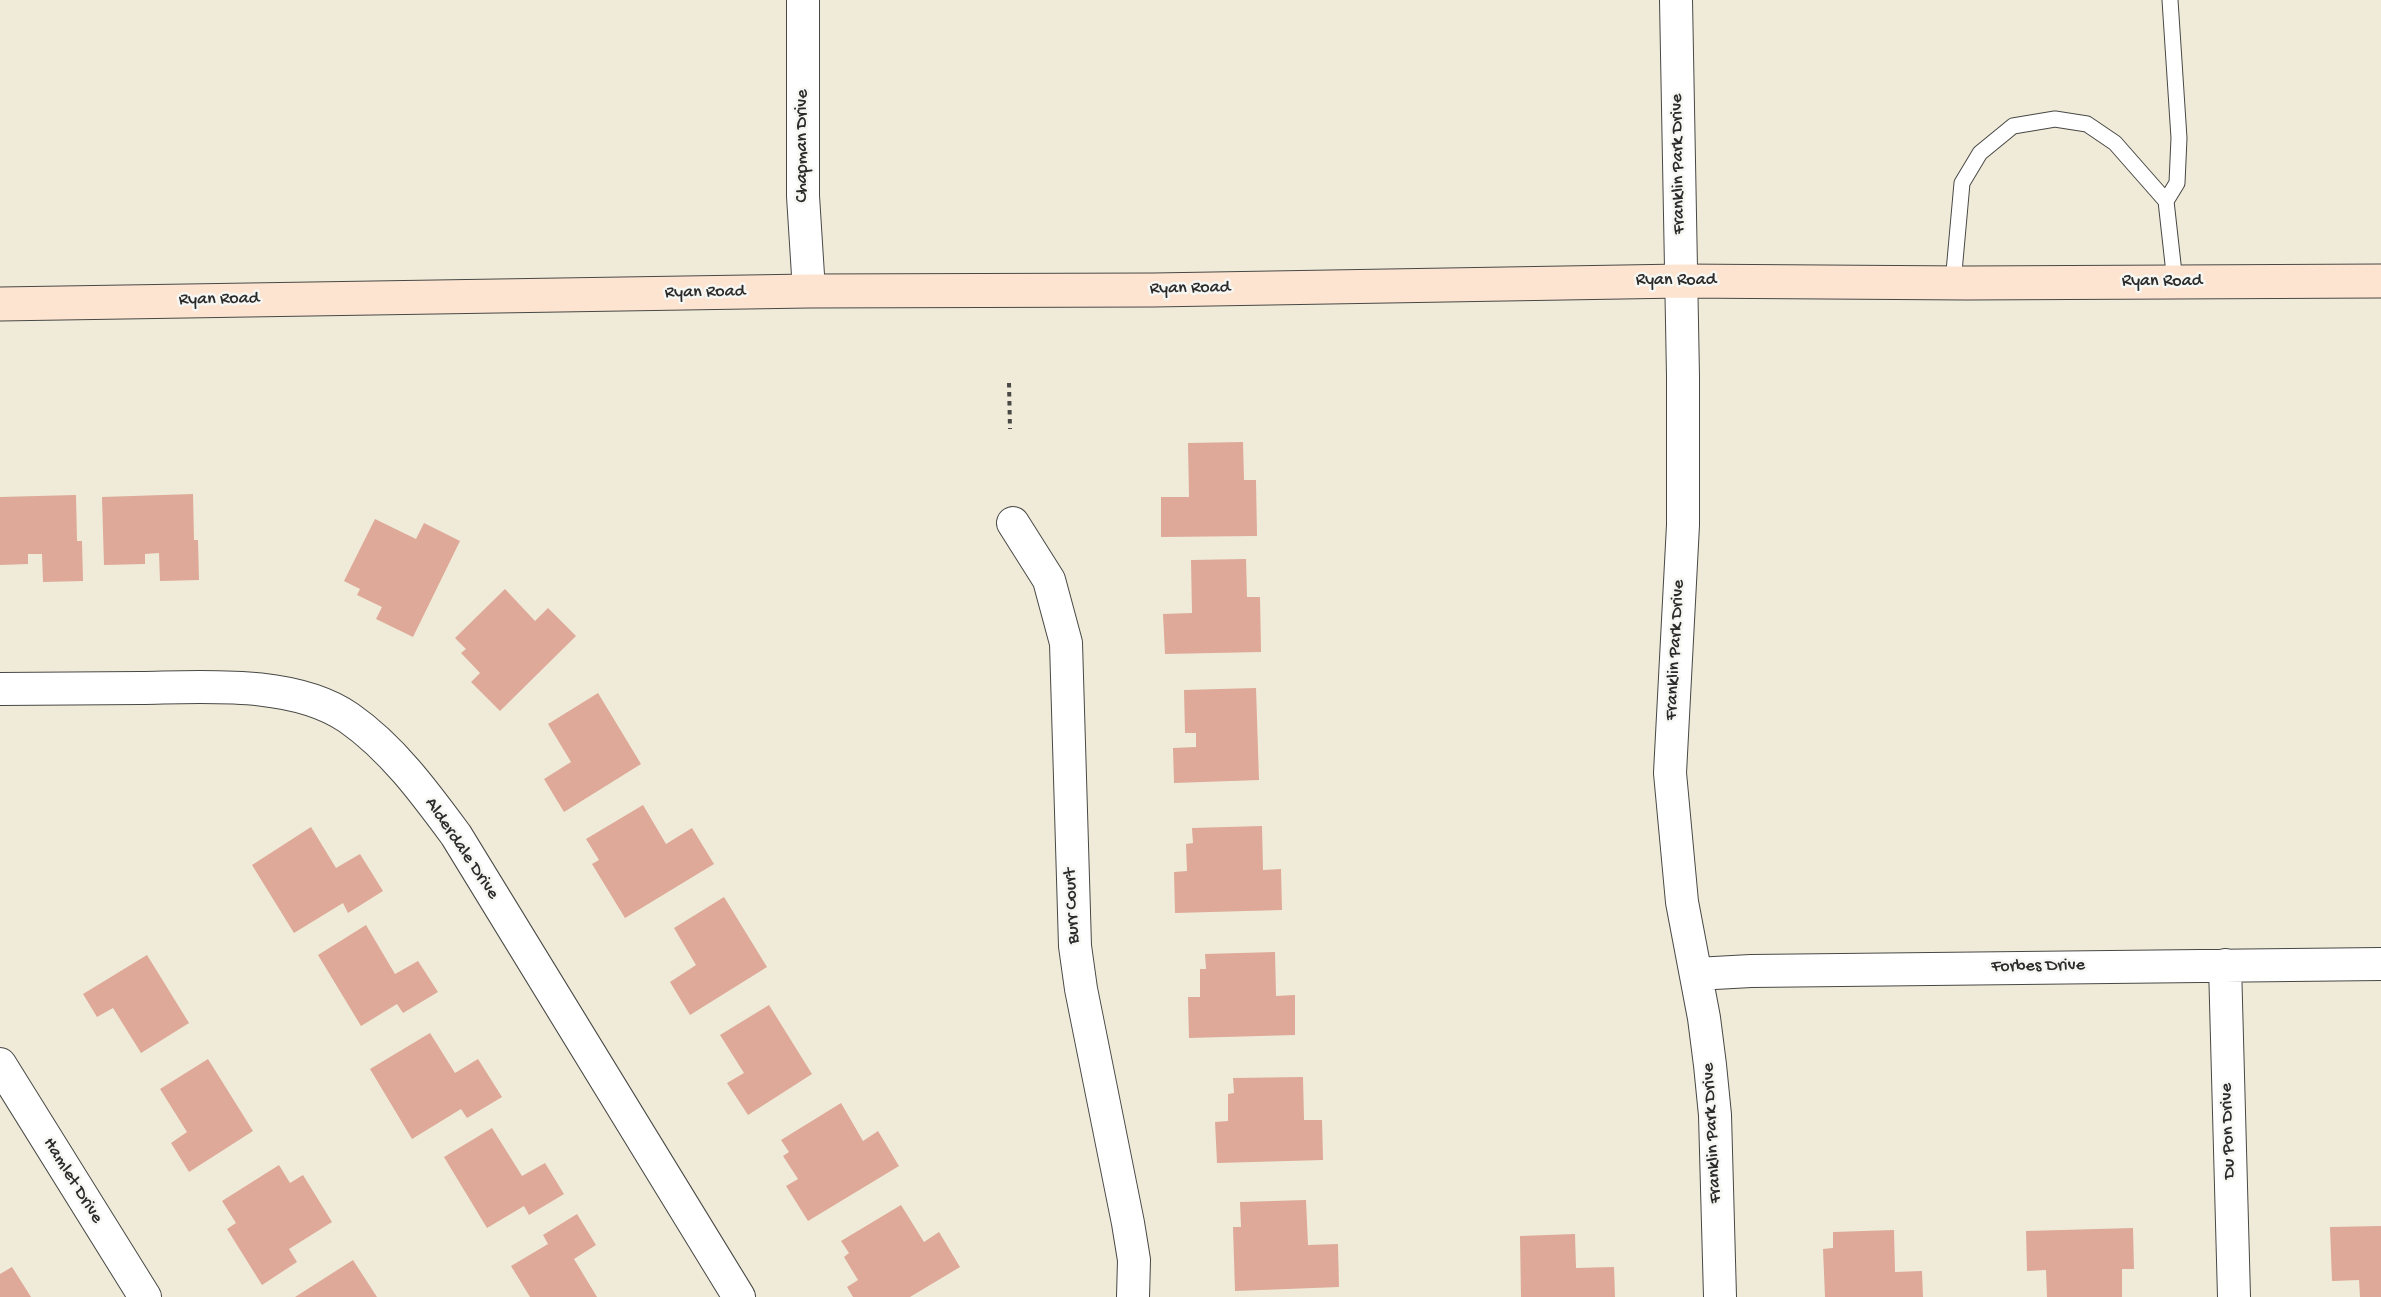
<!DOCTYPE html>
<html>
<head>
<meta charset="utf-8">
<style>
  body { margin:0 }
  canvas { display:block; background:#efebd8 }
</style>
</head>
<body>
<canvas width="2381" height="1297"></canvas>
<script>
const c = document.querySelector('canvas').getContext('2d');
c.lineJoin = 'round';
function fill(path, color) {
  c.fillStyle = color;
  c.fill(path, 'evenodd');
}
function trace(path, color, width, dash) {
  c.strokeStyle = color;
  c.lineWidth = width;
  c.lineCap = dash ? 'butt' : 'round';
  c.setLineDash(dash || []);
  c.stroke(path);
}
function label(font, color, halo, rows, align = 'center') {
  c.font = font + ' "Gochi Hand",sans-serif';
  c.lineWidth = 5;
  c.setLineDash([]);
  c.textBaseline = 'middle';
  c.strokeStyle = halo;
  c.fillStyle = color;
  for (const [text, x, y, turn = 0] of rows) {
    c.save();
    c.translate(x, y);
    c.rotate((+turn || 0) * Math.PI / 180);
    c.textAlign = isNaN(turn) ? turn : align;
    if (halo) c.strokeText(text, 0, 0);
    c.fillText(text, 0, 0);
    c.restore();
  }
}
fill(new Path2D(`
  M1243,442L1244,480H1256L1257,536L1161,537V497H1189L1188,443Z
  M193,494L194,540H198L199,580L160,581L159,553L145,554V564L104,565L102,497Z
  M76,495L77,541H82L83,581L43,582L42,554H28V564L0,565V497Z
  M375,519L416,539L424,523L460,541L413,637L376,619L382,607L357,595L360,589L344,581Z
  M1246,559L1247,597H1260L1261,652L1165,654L1163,614L1192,613L1191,560Z
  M505,589L535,621L548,608L576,636L500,711L471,682L480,673L461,653L466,649L455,638Z
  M1256,688L1259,780L1174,783L1173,748L1196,747V733H1185L1184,690Z
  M598,693L641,764L564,812L544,779L571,762L548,724Z
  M643,805L666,844L692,828L714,864L625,918L592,864L599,860L586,839Z
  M1262,826L1263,870L1281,869L1282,910L1175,913L1174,872L1187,871L1186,844L1193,843L1192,828Z
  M311,827L336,868L360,854L383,891L348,913L343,903L294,933L252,865Z
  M724,897L767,967L690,1015L670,982L696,965L674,928Z
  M366,925L395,974L418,961L438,992L403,1013L397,1004L361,1026L318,955Z
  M1275,952L1276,996L1295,995V1035L1189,1038L1188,997H1200V969H1206L1205,954Z
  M147,955L189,1023L141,1053L113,1008L97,1017L83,994Z
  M769,1005L812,1074L748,1115L727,1083L744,1073L720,1035Z
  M430,1033L455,1073L478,1059L502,1097L467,1118L461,1109L412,1139L370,1069Z
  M208,1059L253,1131L189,1172L171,1143L187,1132L160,1089Z
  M1303,1077L1304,1120H1322L1323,1160L1217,1163L1215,1122L1228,1121V1094L1234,1093L1233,1078Z
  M841,1103L863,1141L878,1131L899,1166L808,1221L786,1186L798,1179L783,1156L789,1152L781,1140Z
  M492,1128L522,1176L545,1163L564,1194L529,1215L524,1206L487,1228L444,1157Z
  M279,1165L290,1183L303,1175L332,1222L289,1249L297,1262L262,1285L227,1229L236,1223L222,1201Z
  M1306,1200L1308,1245L1338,1244L1339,1287L1235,1291L1233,1227H1241L1240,1202Z
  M901,1205L924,1242L939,1232L960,1267L910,1297H853L847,1287L858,1280L844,1257L849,1253L841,1241Z
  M577,1214L596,1245L574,1259L597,1297H530L511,1266L548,1244L543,1235Z
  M2381,1226V1297H2360L2359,1280L2332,1281L2330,1227Z
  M2133,1228L2134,1269H2122V1297H2047L2046,1270L2027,1271L2026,1231Z
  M1894,1230L1895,1272L1922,1271L1923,1297H1825L1823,1249L1833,1248V1232Z
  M1575,1234L1576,1268L1614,1267L1615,1297H1521L1520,1236Z
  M353,1260L377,1297H295Z
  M12,1267L31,1297H0V1274Z`), '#dea998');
const service = new Path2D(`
  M2166,201L2177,183L2179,138L2170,0
  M1953,283L1962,183L1980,153L2013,126L2055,119L2087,124L2115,143L2166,201L2175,282`);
const minor = new Path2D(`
  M803,0V196L809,291
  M1676,0L1683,376V525L1670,773L1682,902L1704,1018L1710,1065L1715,1115L1720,1297
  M1013,523L1049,580L1066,643L1075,946L1081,989L1128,1223L1134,1260L1133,1297
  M0,689C47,689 94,688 141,688C205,687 294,680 349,718C392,748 425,793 456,835L739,1297
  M2225,965L2234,1297
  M1696,974L1751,971L2381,964
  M0,1064L145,1297`);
const secondary = new Path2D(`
  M0,304L809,291L1154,290L1681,281L1967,283L2381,281`);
trace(service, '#484845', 17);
trace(minor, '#484845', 34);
trace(secondary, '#484845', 35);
trace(new Path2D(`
  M1009,383L1010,429`), '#484845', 4, [4.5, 4.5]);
trace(service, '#fff', 15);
trace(minor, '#fff', 32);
trace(secondary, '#fde4d1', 33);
label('18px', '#2b2b2b', '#f6f6f2', [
  ["Chapman Drive",803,146,-90],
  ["Franklin Park Drive",1679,164,-91],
  ["Ryan Road",1676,281],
  ["Ryan Road",2162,282],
  ["Ryan Road",1190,289,-1],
  ["Ryan Road",705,293,-1],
  ["Ryan Road",219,300,-1],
  ["Franklin Park Drive",1676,650,-87],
  ["Alderdale Drive",461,849,56],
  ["Burr Court",1073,906,-93],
  ["Forbes Drive",2038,967,-1],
  ["Du Pon Drive",2229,1131,-92],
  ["Franklin Park Drive",1713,1133,-93],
  ["Hamlet Drive",72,1181,58]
]);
</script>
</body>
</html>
